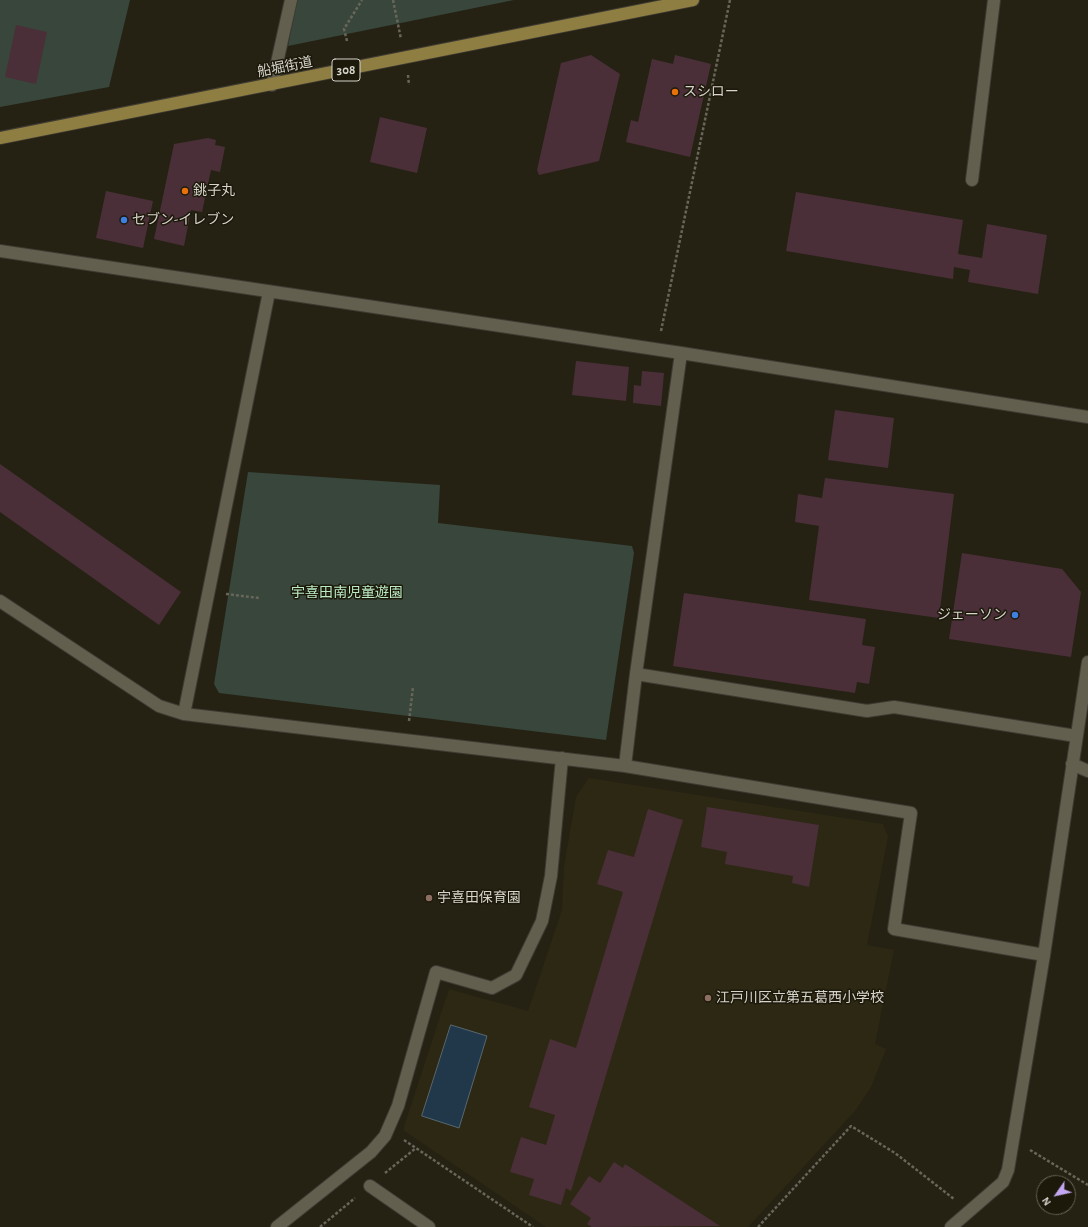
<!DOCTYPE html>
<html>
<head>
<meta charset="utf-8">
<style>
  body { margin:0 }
  #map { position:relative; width:1088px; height:1227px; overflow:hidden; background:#252214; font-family:"Alegreya Sans",sans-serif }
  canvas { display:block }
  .north { position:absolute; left:1036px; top:1175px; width:40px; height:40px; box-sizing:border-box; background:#1c190b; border:1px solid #666458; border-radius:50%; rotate:236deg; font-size:11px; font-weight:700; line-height:16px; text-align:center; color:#d6d4cb }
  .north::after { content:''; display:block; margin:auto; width:14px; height:18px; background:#c3a7f2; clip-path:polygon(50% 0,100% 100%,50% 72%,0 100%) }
</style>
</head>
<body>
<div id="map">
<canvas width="1088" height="1227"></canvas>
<div class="north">N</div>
</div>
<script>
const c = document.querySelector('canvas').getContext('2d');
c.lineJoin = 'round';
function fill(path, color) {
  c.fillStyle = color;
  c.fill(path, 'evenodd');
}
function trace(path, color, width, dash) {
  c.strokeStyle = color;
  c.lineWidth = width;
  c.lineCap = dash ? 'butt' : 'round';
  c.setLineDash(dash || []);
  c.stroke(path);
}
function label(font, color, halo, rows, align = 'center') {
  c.font = font + ' "Alegreya Sans","Noto Sans JP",sans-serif';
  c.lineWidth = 3;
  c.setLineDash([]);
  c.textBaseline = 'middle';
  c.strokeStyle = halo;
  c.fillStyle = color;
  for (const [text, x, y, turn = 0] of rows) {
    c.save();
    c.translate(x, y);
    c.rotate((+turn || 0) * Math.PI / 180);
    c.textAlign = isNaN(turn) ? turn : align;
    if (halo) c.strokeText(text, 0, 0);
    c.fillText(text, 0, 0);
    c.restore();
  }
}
fill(new Path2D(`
  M589,778L883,824L888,837L867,945L894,950L875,1044L886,1049L871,1087L855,1111L748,1227H546L403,1130L449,989L528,1011L562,910L564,866L576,797Z`), '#2d2813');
fill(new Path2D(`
  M0,0H130L109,87L0,107Z
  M297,0H514L288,46Z
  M248,472L440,485L438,523L632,546L634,553L606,740L219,693L214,684Z`), '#38463b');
const water = new Path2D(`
  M451,1025L487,1036L459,1128L422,1116Z`);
fill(water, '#21384a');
trace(water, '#576771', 1);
fill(new Path2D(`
  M16,25L47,32L36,84L5,77Z
  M591,55L620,74L599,161L539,175L537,170L561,63Z
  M675,55L711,64L690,157L626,142L631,120L638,122L652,59L673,64Z
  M380,117L427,128L417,173L370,162Z
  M208,138L216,140L215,145L225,147L220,172L211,170L202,212L191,210L184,246L154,239L174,144Z
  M106,191L153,201L143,248L96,238Z
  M796,192L963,220L958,254L982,258L987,224L1047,235L1038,294L968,282L970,270L954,267L953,279L786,251Z
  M576,361L629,367L626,401L572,395Z
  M642,371L664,373L661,406L633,403L634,385L641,386Z
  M835,410L894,418L888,468L828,460Z
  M0,464L181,592L159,625L0,512Z
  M825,478L954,494L939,618L809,600L819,526L795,522L798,494L822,498Z
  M962,553L1062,569L1081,592L1071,657L949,639Z
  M684,593L866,619L862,645L875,647L869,684L857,682L855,693L673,666Z
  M707,807L819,825L809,887L792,883L793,876L725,864L727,852L701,847Z
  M648,809L683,820L571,1191L566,1188L561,1205L529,1195L534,1179L510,1172L521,1137L546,1145L555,1115L529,1107L550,1039L576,1048L623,892L597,884L608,850L634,857Z
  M614,1162L623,1168L625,1164L720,1226L592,1227L587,1224L591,1218L570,1204L589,1176L600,1183Z`), '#4a2f38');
const minor = new Path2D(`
  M272,85L291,0
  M972,180L994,0
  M0,251L681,353L1088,417
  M0,601L159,706L184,714L625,766L911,813L894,929L1044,955
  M636,674L867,711L894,707L1076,736
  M184,714L269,292
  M1072,764L1088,771
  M625,766L636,674L681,353
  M370,1186L429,1227
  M277,1227L371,1152L385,1136L398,1106L436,972L492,988L516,975L542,921L551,876L562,758
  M951,1227L1003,1182L1008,1170L1044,955L1088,662`);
const major = new Path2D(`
  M0,138L693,0`);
trace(minor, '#3f3b32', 14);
trace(major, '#3f3b32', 14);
trace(new Path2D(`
  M393,0L401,39
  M347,41L344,29L362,0
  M408,75L409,85
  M661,331L730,0
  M226,594L259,598
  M409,721L413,687
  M404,1140L533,1227
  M1030,1150L1088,1185
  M385,1173L416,1148
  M320,1227L355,1198
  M758,1227L851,1126L895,1153L954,1199`), '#686559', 2.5, [3, 2]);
trace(minor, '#635f4f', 12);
trace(major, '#8e7e41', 12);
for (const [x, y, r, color] of [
  [675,92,4,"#e8710a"],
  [185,191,4,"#e8710a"],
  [124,220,4,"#3f7fe0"],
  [1015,615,4,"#3f7fe0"],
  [429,898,4,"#8d6e63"],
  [708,998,4,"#8d6e63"]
]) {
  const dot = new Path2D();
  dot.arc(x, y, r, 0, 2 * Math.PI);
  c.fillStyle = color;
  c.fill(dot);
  trace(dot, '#1c190b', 1.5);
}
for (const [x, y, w] of [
  [346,70,28]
]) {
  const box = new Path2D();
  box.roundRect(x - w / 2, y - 11, w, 22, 3);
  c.fillStyle = '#1c190b';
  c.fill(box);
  trace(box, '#d6d4cb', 1);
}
label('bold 13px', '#d6d4cb', null, [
  ["308",346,70]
]);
label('14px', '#d6d4cb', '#1c190b', [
  ["船堀街道",285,67,-11]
]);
label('14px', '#d6d4cb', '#1c190b', [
  ["スシロー",683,92],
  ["銚子丸",193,191],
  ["セブン-イレブン",132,220],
  ["ジェーソン",1007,615,"right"],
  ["宇喜田保育園",437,898],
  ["江戸川区立第五葛西小学校",716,998]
], 'left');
label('14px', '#baebc5', '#1c190b', [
  ["宇喜田南児童遊園",347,593]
]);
</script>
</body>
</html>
